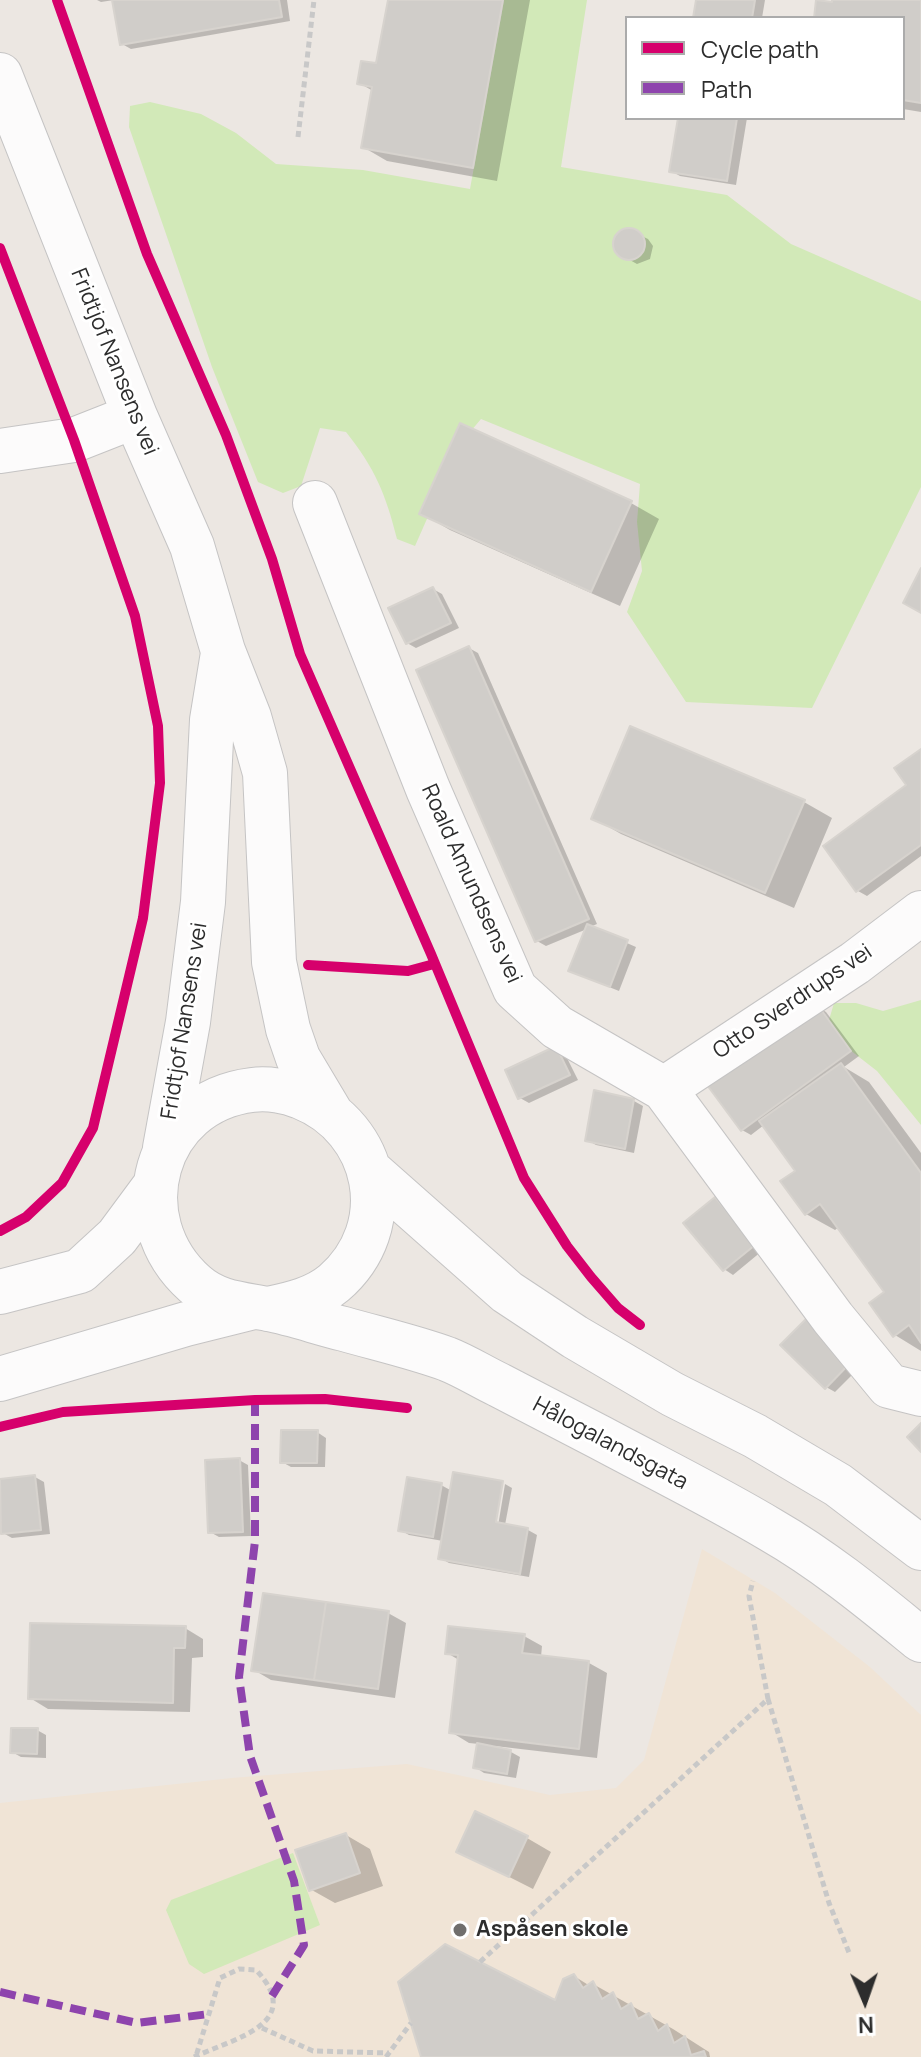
<!DOCTYPE html>
<html>
<head>
<meta charset="utf-8">
<style>
  body { margin:0 }
  #map { position:relative; width:921px; height:2057px; overflow:hidden; background:#ece7e2; font-family:Manrope,sans-serif }
  canvas { display:block }
  .legend { position:absolute; left:625px; top:16px; width:280px; height:104px; box-sizing:border-box; background:#fff; border:2px solid #ababab; margin:0; padding:10px 14px; list-style:none; font-size:24px; color:#2d2d2d }
  .legend li { display:flex; align-items:center; gap:16px; height:40px }
  .legend b { width:40px; border:2px solid #ababab }
  .north { position:absolute; left:825px; top:1961px; width:80px; height:80px; -webkit-text-stroke:6px #fff; paint-order:stroke; rotate:178deg; font-size:22px; font-weight:700; line-height:32px; text-align:center; color:#2d2d2d }
  .north::after { content:''; display:block; margin:auto; width:28px; height:36px; background:#2d2d2d; clip-path:polygon(50% 0,100% 100%,50% 72%,0 100%) }
</style>
</head>
<body>
<div id="map">
<canvas width="921" height="2057"></canvas>
<ul class="legend">
<li><b style="height:10px;background:#d6006c"></b>Cycle path</li>
<li><b style="height:10px;background:#8e44ad"></b>Path</li>
</ul>
<div class="north">N</div>
</div>
<script>
const c = document.querySelector('canvas').getContext('2d');
c.lineJoin = 'round';
function fill(path, color) {
  c.fillStyle = color;
  c.fill(path, 'evenodd');
}
function trace(path, color, width, dash) {
  c.strokeStyle = color;
  c.lineWidth = width;
  c.lineCap = dash ? 'butt' : 'round';
  c.setLineDash(dash || []);
  c.stroke(path);
}
function label(font, color, halo, rows, align = 'center') {
  c.font = font + ' Manrope,sans-serif';
  c.lineWidth = 6;
  c.setLineDash([]);
  c.textBaseline = 'middle';
  c.strokeStyle = halo;
  c.fillStyle = color;
  for (const [text, x, y, turn = 0] of rows) {
    c.save();
    c.translate(x, y);
    c.rotate((+turn || 0) * Math.PI / 180);
    c.textAlign = isNaN(turn) ? turn : align;
    if (halo) c.strokeText(text, 0, 0);
    c.fillText(text, 0, 0);
    c.restore();
  }
}
fill(new Path2D(`
  M702,1549L775,1593L870,1667L921,1715V2057H0V1803L232,1778L407,1764L550,1795L616,1788L644,1760Z`), '#f0e4d6');
fill(new Path2D(`
  M504,0H587L561,167L727,195L791,244L921,301V487L812,708L686,702L627,612L642,571L637,522L640,484L481,419L460,444L415,546L397,539C386,495 375,468 346,432L320,428L301,486L283,493L258,482L212,367L129,127L130,106L150,102L201,114L236,133L276,164L363,170L470,189Z
  M921,1000V1125L877,1071L841,1043L829,1020L834,1003H856L883,1011Z
  M293,1853L320,1925L204,1974L189,1964L166,1910L171,1900Z`), '#d2e9b8');
fill(new Path2D(`
  M97,0H287L290,21L131,49L122,44L114,0L101,2Z
  M390,0H530L497,181L387,161L363,147L373,91L359,83L378,65Z
  M698,0H765L762,18H695Z
  M834,0H921V112L903,109V18H816L834,5Z
  M680,118H747L736,185L680,176L671,171Z
  M629,230L648,239L653,246L650,259L637,264L619,254L615,246L616,237Z
  M631,503L659,519L620,606L450,530L422,514Z
  M433,589L442,594L459,628L416,648L407,643Z
  M469,648L478,653L597,924L590,927L636,947L619,991L579,975L587,929L546,946L537,941Z
  M921,751V856L867,896L858,891L825,846L909,785Z
  M804,802L832,818L794,908L621,834L593,818Z
  M817,1006L826,1012L859,1056L844,1067L869,1082L921,1153V1351L895,1335L887,1293L839,1227L835,1230L806,1214L798,1171L764,1125L751,1135L742,1130Z
  M556,1048L565,1054L578,1080L529,1103L520,1098Z
  M634,1101L643,1106L634,1153L596,1145L587,1140Z
  M715,1199L724,1204L762,1251L733,1275L724,1269Z
  M810,1317L862,1365L835,1392L826,1387Z
  M317,1432L326,1438L325,1467H291L282,1462Z
  M239,1460L248,1465L251,1536L219,1537L210,1532Z
  M455,1474L503,1483L493,1531L497,1532L505,1484L512,1488L505,1525L528,1530L537,1535L529,1577L449,1563L440,1558L443,1541L409,1535L400,1530L441,1485L452,1491Z
  M35,1477L44,1482L50,1534L12,1538L3,1533L0,1481Z
  M388,1613L406,1623L395,1698L271,1680L254,1670Z
  M185,1628L203,1639V1657L192,1658L190,1712L48,1709L30,1698Z
  M524,1636L542,1646L541,1657L589,1663L607,1673L597,1758L495,1746V1749L511,1752L520,1757L516,1778L484,1773L475,1767L479,1744L469,1743L451,1732L459,1660L447,1653Z
  M37,1730L46,1735V1758L21,1757L12,1752Z
  M346,1835L370,1849L383,1886L335,1903L310,1889Z
  M527,1838L551,1852L533,1889L458,1851Z
  M574,1976L590,1986L593,1984L673,2029L709,2052L710,2057H423L556,2003Z`), '#0003');
const building = new Path2D(`
  M112,0H279L282,17L120,45Z
  M388,0H503L473,168L361,148L372,87L357,84L361,61L376,63Z
  M696,0H755L752,18H693Z
  M816,0L832,2V0H921V103L903,100V18H814Z
  M678,118H737L727,181L669,172Z
  M613 244a16 16 0 1 1 32 0a16 16 0 1 1-32 0Z
  M460,423L632,501L591,592L419,514Z
  M921,568V613L903,603Z
  M433,587L451,623L406,644L388,608Z
  M469,646L589,919L535,942L416,670Z
  M630,726L805,800L765,893L591,819Z
  M921,749V845L856,892L823,846L906,785L894,768Z
  M587,924L628,940L610,987L568,971Z
  M817,1004L851,1051L741,1131L707,1085Z
  M556,1046L570,1075L518,1099L505,1070Z
  M841,1063L921,1173V1343L909,1325L893,1337L869,1303L884,1292L820,1204L805,1215L780,1181L795,1171L759,1121Z
  M594,1090L634,1099L625,1149L585,1141Z
  M715,1197L755,1245L723,1271L683,1223Z
  M810,1315L854,1359L825,1389L780,1345Z
  M921,1423V1452L907,1437Z
  M281,1430H318L317,1463H280Z
  M240,1458L243,1532L208,1533L205,1460Z
  M453,1472L503,1481L496,1522L528,1528L520,1574L438,1559Z
  M35,1475L41,1530L1,1534L0,1479Z
  M407,1477L442,1483L433,1537L398,1531Z
  M263,1593L326,1602L314,1680L251,1671Z
  M326,1602L389,1611L378,1689L314,1680Z
  M30,1623L186,1626L185,1648H174L173,1703L28,1699Z
  M448,1626L525,1634L522,1653L589,1661L579,1749L449,1733L458,1655L445,1654Z
  M11,1728H38L37,1754L10,1753Z
  M477,1743L511,1750L507,1774L473,1768Z
  M475,1811L528,1836L509,1877L456,1852Z
  M346,1833L360,1873L309,1891L295,1850Z
  M445,1944L555,2000L563,1979L574,1974L583,1988L593,1981L602,1999L613,1992L621,2009L631,2003L638,2019L649,2013L658,2031L667,2024L674,2043L685,2036L691,2055L704,2051L706,2057H421L398,1982Z`);
fill(building, '#d0cdc9');
trace(building, '#d7d3ce', 2);
const minor = new Path2D(`
  M0,75L135,416L192,546L223,651L249,717L265,773L274,962L288,1029L298,1058L332,1115
  M0,451L74,440L135,416
  M315,503L428,789L515,989L557,1027L664,1089L833,1318L889,1386L921,1394
  M664,1089L855,963L921,913
  M165,1148L188,1022L203,902L212,720L223,653
  M369,1170L507,1292L575,1337L672,1394L755,1436L838,1485L921,1548
  M0,1292L80,1271L117,1237L154,1187
  M268,1309C291,1304 315,1299 334,1283C399,1227 379,1128 301,1097C287,1091 268,1088 252,1090C154,1102 122,1219 195,1284C216,1303 242,1304 268,1309C294,1314 319,1323 344,1329C379,1339 414,1347 447,1359C465,1366 482,1377 499,1385C533,1403 567,1420 601,1438C657,1468 716,1497 771,1530C825,1561 873,1601 921,1640
  M0,1379L186,1324L254,1307`);
trace(minor, '#c5c4c4', 46);
trace(new Path2D(`
  M298,137L314,0
  M768,1699L829,1903L850,1955
  M480,1962L768,1699L749,1596L753,1581
  M262,2028L313,2051L389,2053
  M194,2057C232,2039 307,2024 256,1970L239,1969L220,1978L196,2056
  M386,2057L411,2023`), '#c8c8c8', 5, [6, 4]);
trace(minor, '#fcfbfb', 44);
trace(new Path2D(`
  M255,1400V1541L239,1677L250,1756L294,1881L304,1945L272,1996
  M0,1992L137,2023L209,2014`), '#8e44ad', 8, [16, 8]);
trace(new Path2D(`
  M57,0L147,254L226,435L272,559L300,654L431,954L524,1178L567,1246L591,1277L618,1308L640,1325
  M0,248L74,440L135,616L158,726L160,783L143,918L93,1128L62,1183L26,1217L0,1231
  M308,965L408,971L434,964
  M0,1427L63,1412L255,1400L325,1399L407,1408`), '#d6006c', 10);
for (const [x, y, r, color] of [
  [460,1930,8,"#706e6c"]
]) {
  const dot = new Path2D();
  dot.arc(x, y, r, 0, 2 * Math.PI);
  c.fillStyle = color;
  c.fill(dot);
  trace(dot, '#fff', 3);
}
label('22px', '#2d2d2d', '#fff', [
  ["Fridtjof Nansens vei",114,362,68],
  ["Roald Amundsens vei",471,884,66],
  ["Otto Sverdrups vei",793,1002,-34],
  ["Fridtjof Nansens vei",185,1021,-81],
  ["Hålogalandsgata",610,1444,28]
]);
label('bold 22px', '#2d2d2d', '#fff', [
  ["Aspåsen skole",476,1930]
], 'left');
</script>
</body>
</html>
